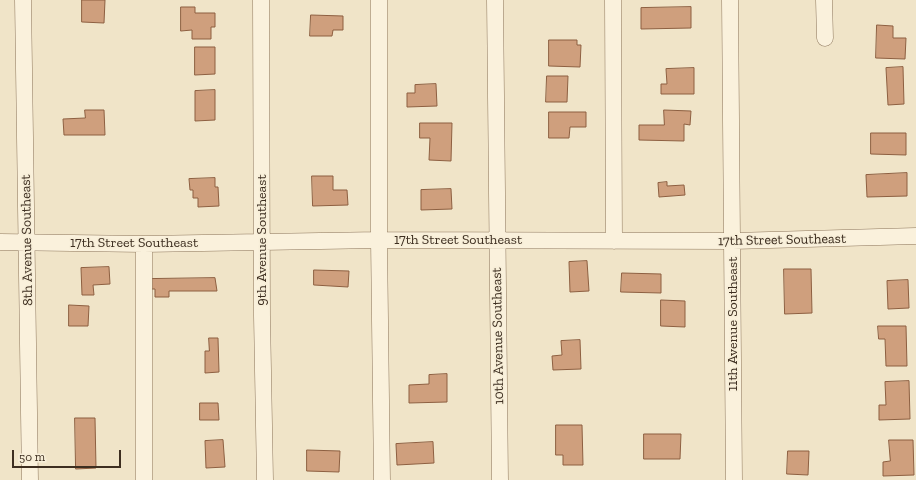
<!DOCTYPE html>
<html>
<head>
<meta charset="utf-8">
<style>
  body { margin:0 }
  #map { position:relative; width:916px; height:480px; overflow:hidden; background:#f0e4c8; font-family:"Zilla Slab",serif }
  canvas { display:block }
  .scale { position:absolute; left:12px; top:450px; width:109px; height:18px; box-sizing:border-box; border:2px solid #3d2e20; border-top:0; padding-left:5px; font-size:12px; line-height:14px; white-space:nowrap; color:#3d2e20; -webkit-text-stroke:3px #f7eed8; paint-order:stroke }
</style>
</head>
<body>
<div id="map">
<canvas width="916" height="480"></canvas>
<div class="scale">50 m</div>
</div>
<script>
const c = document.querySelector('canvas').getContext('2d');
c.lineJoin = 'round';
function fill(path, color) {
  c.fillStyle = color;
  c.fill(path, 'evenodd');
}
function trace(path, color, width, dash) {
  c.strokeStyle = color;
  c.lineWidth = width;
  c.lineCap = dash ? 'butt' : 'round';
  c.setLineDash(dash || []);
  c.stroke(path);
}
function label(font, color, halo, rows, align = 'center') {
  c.font = font + ' "Zilla Slab",serif';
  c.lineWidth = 3;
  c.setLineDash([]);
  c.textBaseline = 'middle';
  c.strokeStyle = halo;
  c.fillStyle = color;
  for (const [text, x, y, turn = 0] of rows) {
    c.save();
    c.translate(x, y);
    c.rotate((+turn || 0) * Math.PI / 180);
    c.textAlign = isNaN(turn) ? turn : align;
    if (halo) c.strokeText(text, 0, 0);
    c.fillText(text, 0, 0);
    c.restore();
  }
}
const building = new Path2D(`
  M82,0H105L104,23L82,22Z
  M181,7H195V13H215V27H211V39H192V30L181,31Z
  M691,7V28L641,29V8Z
  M311,15L343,16V30H333L332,36H310Z
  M877,25L893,26V38H906L905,59L876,58Z
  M549,40H577V45H581L580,67L549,66Z
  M195,47H215V74L195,75Z
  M903,67L904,104L888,105L886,68Z
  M694,68V94H661V84H667L666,69Z
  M547,76H568L567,102H546Z
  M436,84L437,106L407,107V93H415V85Z
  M215,90V120L195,121V91Z
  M85,110H104L105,135H64L63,119L85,118Z
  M664,110L691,111L690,125L684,124V141L639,140V125H664Z
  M549,112H586V127H570L569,138H549Z
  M420,123H452L451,161L429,160L430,138H420Z
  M871,133H906V155L871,154Z
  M907,173V196L867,197L866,175Z
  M312,176H333V190H347L348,205L313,206Z
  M215,178V187H218L219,206L198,207V198H193V190H190L189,179Z
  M667,182V186L684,185L685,195L659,197L658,183Z
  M451,189L452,209L421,210V190Z
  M587,261L589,291L570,292L569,262Z
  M109,267L110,284L93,285L94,295H82L81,268Z
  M784,269H811L812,313L785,314Z
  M314,270L349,271L348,287L314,285Z
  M622,273L661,274V293L621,292Z
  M215,278L217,291H169V297H155V289H150V279Z
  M908,280L909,308L888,309L887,281Z
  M661,300L685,301V327L661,326Z
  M69,305L89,306L88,326H69Z
  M878,326H906L907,366H886L885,339H879Z
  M209,338H218L219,372L205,373V351H209Z
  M580,340L581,369L553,370L552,356L562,355L561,341Z
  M447,374V402L409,403V385L429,384V375Z
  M909,381L910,419L879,420V405H886L885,382Z
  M200,403H218L219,420H200Z
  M75,418H95L96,468L76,469Z
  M556,425H582L583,465H563V455H556Z
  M644,434H681L680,459H644Z
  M223,440L225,467L206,468L205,441Z
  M889,440H913L914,475L883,476V462L890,461Z
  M433,442L434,463L397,465L396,444Z
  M307,450L340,451L339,472L307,471Z
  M788,451H809L808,475L787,474Z`);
fill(building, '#cf9f7d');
trace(building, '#8d5f41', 1);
const minor = new Path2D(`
  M23,0L30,480
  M261,0L262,316L265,480
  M379,0V240L382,480
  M495,0L500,480
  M613,0L614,241
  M730,0L734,480
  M824,0L825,38
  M0,242L144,244L379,240L733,241L916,236
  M144,244V480`);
trace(minor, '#8d765c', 17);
trace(minor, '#faf1dc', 16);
label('14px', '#3d2e20', '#f7eed8', [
  ["8th Avenue Southeast",27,240,-91],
  ["9th Avenue Southeast",262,240,-90],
  ["17th Street Southeast",458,240],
  ["17th Street Southeast",782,240,-1],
  ["17th Street Southeast",134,243],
  ["11th Avenue Southeast",733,324,-90],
  ["10th Avenue Southeast",498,336,-91]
]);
</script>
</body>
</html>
